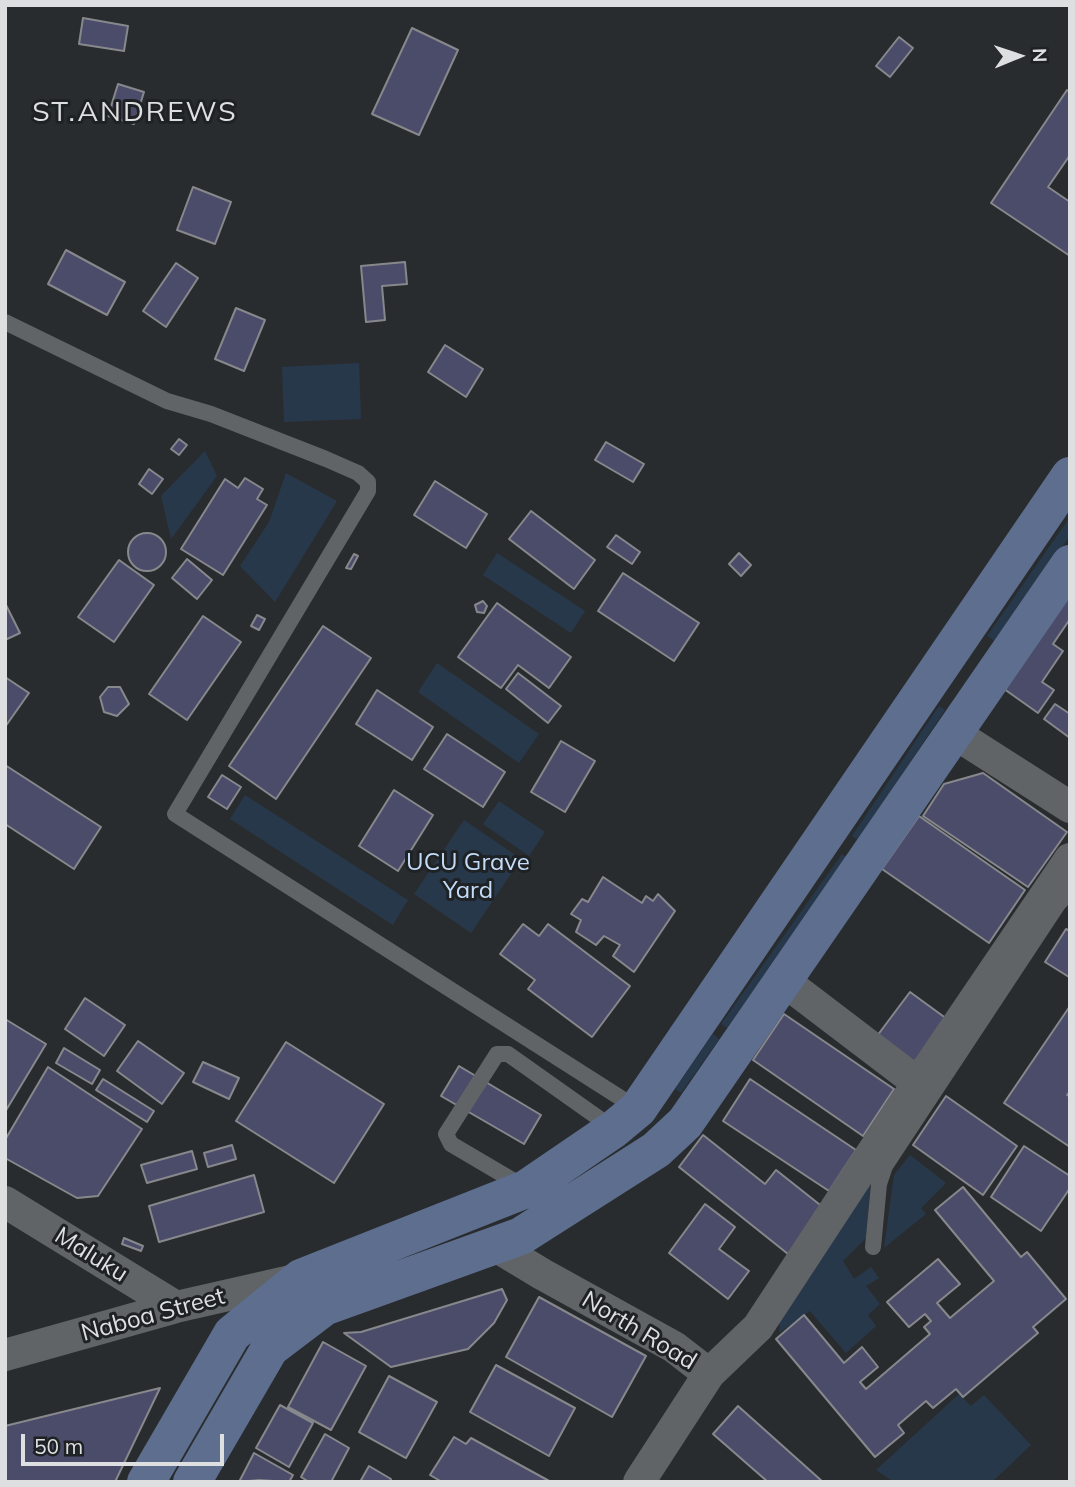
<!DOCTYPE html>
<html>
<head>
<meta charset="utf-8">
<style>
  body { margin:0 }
  #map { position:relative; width:1075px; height:1487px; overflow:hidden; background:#292c2e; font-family:Mulish,sans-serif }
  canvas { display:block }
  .frame { position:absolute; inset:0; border:7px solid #dddfe1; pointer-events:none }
  .north { position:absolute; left:984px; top:21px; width:70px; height:70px; -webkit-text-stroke:5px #1f2225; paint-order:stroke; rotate:88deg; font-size:19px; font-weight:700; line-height:28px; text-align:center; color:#dddfe1 }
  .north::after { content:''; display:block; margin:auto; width:24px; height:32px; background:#dddfe1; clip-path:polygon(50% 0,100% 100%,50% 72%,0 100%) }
  .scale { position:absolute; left:21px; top:1434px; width:203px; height:32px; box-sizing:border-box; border:4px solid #dddfe1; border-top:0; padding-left:9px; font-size:21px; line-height:24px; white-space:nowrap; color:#dddfe1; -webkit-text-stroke:5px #1f2225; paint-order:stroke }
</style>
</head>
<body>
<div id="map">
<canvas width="1075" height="1487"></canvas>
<div class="frame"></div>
<div class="north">N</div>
<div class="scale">50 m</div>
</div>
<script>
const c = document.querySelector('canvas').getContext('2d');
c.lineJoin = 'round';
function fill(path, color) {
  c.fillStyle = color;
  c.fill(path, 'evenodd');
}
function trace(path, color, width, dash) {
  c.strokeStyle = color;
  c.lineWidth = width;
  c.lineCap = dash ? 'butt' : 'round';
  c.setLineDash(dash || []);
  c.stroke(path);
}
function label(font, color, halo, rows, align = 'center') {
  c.font = font + ' Mulish,sans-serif';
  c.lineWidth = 6;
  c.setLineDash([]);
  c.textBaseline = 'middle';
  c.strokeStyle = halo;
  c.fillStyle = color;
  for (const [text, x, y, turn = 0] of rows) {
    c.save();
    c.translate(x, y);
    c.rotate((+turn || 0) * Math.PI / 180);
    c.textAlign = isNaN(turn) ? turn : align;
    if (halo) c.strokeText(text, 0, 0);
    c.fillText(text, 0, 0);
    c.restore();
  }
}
fill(new Path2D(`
  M359,363L361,419L284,422L282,367Z
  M205,451L217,476L171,539L161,496Z
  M286,473L337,501L275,602L240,566L269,522Z
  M1070,517V536L995,641L987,636Z
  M497,553L585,611L571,633L483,575Z
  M437,663L539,734L519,763L418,692Z
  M939,706L945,710L858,840L852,836Z
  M245,795L408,900L393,925L230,819Z
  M499,801L545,832L529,856L483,824Z
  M464,820L521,859L471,933L414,894Z
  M842,854L847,858L727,1028L721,1024Z
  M713,1034L719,1039L681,1093L675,1089Z
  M910,1155L946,1183L921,1208L926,1214L884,1248L894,1175Z
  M871,1178L866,1238L843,1261L854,1279L871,1267L879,1278L866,1286L880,1304L868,1315L876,1326L846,1353L810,1311L779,1333L780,1315Z
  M959,1394L971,1406L984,1395L1031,1445L992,1482H894L876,1470Z`), '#28384b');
const building = new Path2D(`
  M83,18L128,26L124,51L79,44Z
  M412,28L458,50L419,135L372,114Z
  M899,37L913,48L890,77L876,66Z
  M118,84L144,92L134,124L108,116Z
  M1067,90L1070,92V155L1048,187L1070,202V256L991,203Z
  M193,187L231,202L215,244L177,230Z
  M66,250L125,282L107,315L48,284Z
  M405,262L407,284L382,286L385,320L366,322L361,266Z
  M176,263L198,278L166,327L143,311Z
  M236,308L265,320L244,371L215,359Z
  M445,345L483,369L466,397L428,372Z
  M179,439L187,445L179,455L171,449Z
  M606,442L644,464L633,482L595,460Z
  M149,469L163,479L152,494L139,484Z
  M245,478L263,489L257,499L267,505L223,575L181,549L225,479L238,488Z
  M435,481L487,514L466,548L414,515Z
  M531,511L595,560L574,589L509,539Z
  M128 552a19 19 0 1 1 38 0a19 19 0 1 1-38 0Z
  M616,535L640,552L632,564L607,547Z
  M739,553L751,565L741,576L729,564Z
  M354,554L358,556L351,569L346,568Z
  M187,559L212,580L197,599L172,578Z
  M119,560L154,585L114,642L78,617Z
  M623,573L699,623L674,661L598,611Z
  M1070,584V619L1053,644L1063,651L1042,682L1054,690L1038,713L997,684Z
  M483,601L487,606L484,613L477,612L475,605Z
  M5,603L20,633L5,640Z
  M497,603L571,657L549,688L518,665L501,688L458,657Z
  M257,615L265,619L259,630L251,626Z
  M203,616L241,642L187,720L149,694Z
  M323,626L371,658L276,799L229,766Z
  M518,673L561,706L548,723L506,689Z
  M5,677L29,693L5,727Z
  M108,687H120L129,704L117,716L104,712L100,697Z
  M377,690L433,727L412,760L356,724Z
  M1055,704L1070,714V738L1044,719Z
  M447,734L505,772L483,807L424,769Z
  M561,741L595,761L565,812L531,792Z
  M5,765L101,827L74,869L5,824Z
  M983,773L1067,832L1028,887L923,816L944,784Z
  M222,775L241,787L227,809L208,797Z
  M394,790L433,815L398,871L359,846Z
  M919,816L1025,890L989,943L882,869Z
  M603,877L642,903L646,896L653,901L658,894L675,911L634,972L613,956L620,945L604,936L596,945L576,932L581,920L571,914L582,899L588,902Z
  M523,924L539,936L548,924L630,986L592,1037L528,989L535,980L500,954Z
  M1066,929L1070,931L1069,977L1045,962Z
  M910,992L947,1019L914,1064L877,1036Z
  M85,998L125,1025L104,1056L65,1029Z
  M1070,1006V1091L1067,1095L1070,1096V1147L1004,1103Z
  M784,1014L894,1089L863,1136L753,1060Z
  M5,1019L46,1044L5,1112Z
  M138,1041L184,1073L162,1104L117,1071Z
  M286,1042L384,1104L334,1183L236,1121Z
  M64,1048L100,1070L92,1084L56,1063Z
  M203,1062L239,1078L229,1099L193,1082Z
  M459,1066L541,1115L524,1144L441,1096Z
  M48,1067L142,1129L98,1196L77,1198L5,1158V1140Z
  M103,1079L154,1111L147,1122L96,1090Z
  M750,1079L856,1150L829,1191L723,1121Z
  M946,1096L1017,1146L983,1195L913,1145Z
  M703,1135L765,1184L776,1170L824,1208L788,1254L679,1167Z
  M232,1145L236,1159L208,1167L204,1153Z
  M1024,1146L1070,1176V1188L1041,1231L991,1197Z
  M192,1151L197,1169L147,1183L141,1165Z
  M254,1175L264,1212L159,1242L149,1206Z
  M963,1187L1021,1257L1027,1252L1066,1299L1033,1327L1038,1333L963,1397L956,1389L933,1408L926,1401L898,1425L904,1433L875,1457L776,1339L804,1315L844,1363L862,1347L878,1367L860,1382L866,1389L930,1334L924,1327L931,1321L925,1314L909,1327L887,1302L938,1259L960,1284L937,1303L950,1318L994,1281L935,1210Z
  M705,1204L735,1227L719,1249L749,1271L728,1299L669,1253Z
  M124,1238L143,1246L141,1251L122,1244Z
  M502,1289L507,1300L494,1323L468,1349L391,1367L344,1333L361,1332Z
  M539,1297L646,1356L612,1417L506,1357Z
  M323,1342L366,1366L331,1430L288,1407Z
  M496,1365L575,1408L549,1456L470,1412Z
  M389,1376L437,1402L406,1458L359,1432Z
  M160,1388L115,1482H5V1426Z
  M280,1405L313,1423L289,1467L256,1448Z
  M738,1406L823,1482H768L713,1434Z
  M325,1434L349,1448L331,1482H309L301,1477Z
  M454,1437L466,1444L471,1438L551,1482H442L430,1475Z
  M254,1453L293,1475L289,1482L259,1480L239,1482Z
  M369,1466L391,1479L390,1482H360Z`);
fill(building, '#4a4c6a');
trace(building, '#87888c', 2);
trace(new Path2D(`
  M5,322L167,401L211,414L326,459L358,473L368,482V491L175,814L638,1109
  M524,1187L451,1144L446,1134L497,1054H508L614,1129
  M873,1247L879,1184L885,1166L1058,904L1070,891`), '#616467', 16);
trace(new Path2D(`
  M954,733L1070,807
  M784,981L918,1083
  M5,1202L176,1307
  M494,1245L542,1274L674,1347L709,1374L639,1482
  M5,1355L176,1307L299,1279
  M709,1374L758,1327L918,1083L1070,859`), '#616467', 32);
trace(new Path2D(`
  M146,1482L232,1334L301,1278L526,1189L614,1129L638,1109L1070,476
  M192,1482L270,1348L324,1307L521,1236L656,1150L685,1123L1070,564`), '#5d6e8e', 38);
label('24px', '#c3dbf7', '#1f2225', [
  ["UCU Grave",468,863],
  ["Yard",468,891]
]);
label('24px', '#dddfe1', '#1f2225', [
  ["Maluku",91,1255,32],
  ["Naboa Street",153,1315,-15],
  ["North Road",639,1331,31]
]);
c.letterSpacing = '2px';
label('28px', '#dddfe1', '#1f2225', [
  ["ST.ANDREWS",135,113]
]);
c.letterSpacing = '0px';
</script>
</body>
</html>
